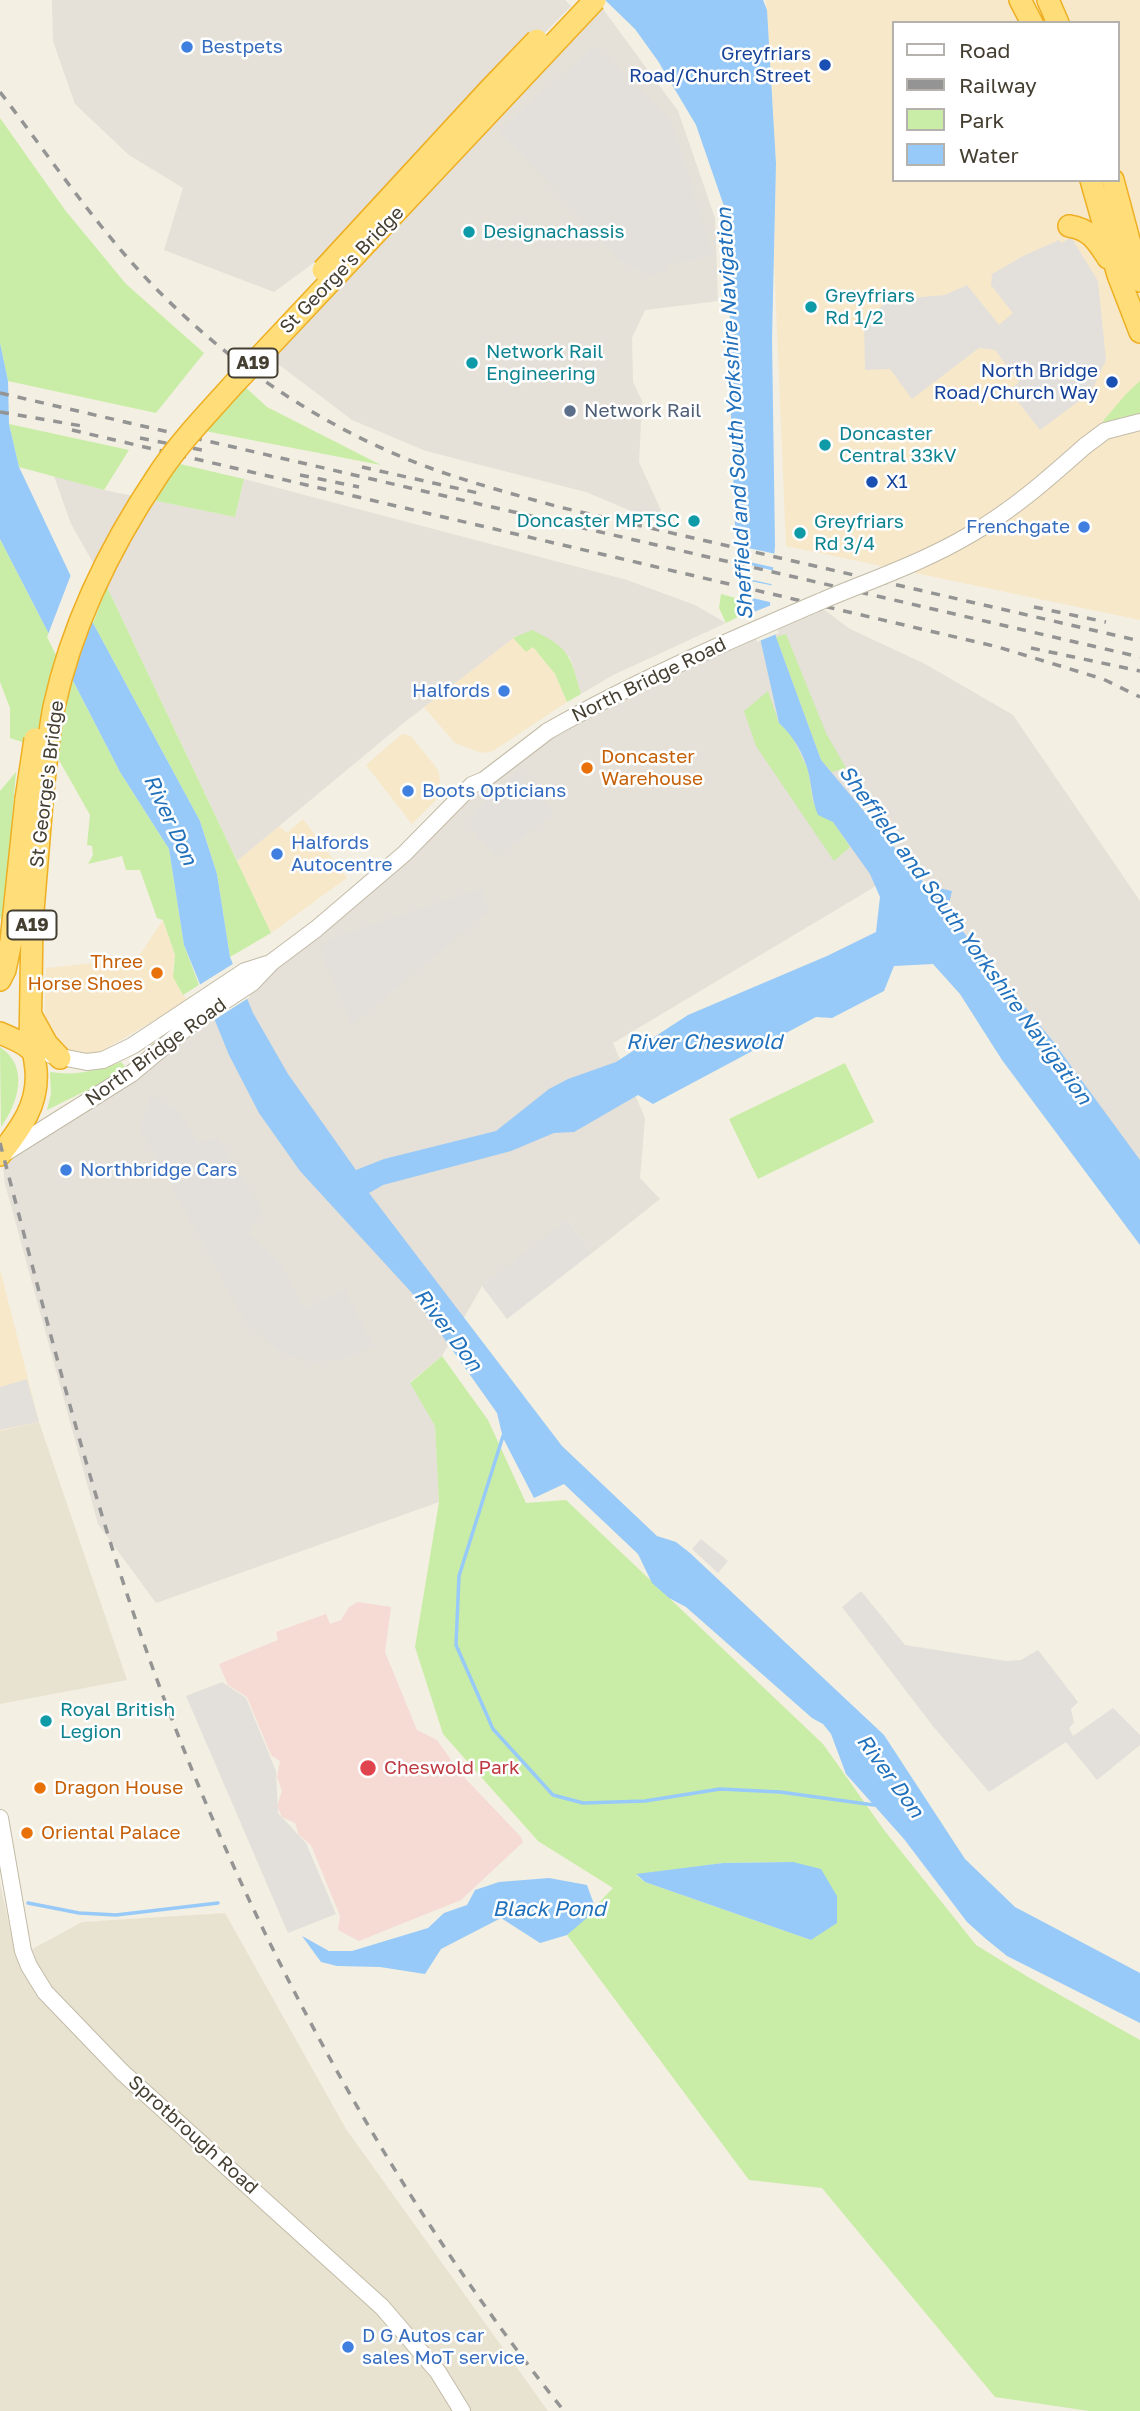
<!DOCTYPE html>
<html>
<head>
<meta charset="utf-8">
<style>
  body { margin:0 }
  #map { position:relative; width:1140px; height:2411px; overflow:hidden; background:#f3efe2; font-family:"Golos Text",sans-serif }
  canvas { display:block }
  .legend { position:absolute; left:892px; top:21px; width:228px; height:161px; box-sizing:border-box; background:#fff; border:2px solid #b5b2ad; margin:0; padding:9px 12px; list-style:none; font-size:21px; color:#453f32 }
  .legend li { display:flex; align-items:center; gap:14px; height:35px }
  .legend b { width:35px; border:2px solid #b5b2ad }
</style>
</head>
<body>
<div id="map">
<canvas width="1140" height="2411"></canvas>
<ul class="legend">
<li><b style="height:9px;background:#fff"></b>Road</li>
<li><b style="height:9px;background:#949494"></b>Railway</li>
<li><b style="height:19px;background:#c9eda6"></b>Park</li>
<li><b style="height:19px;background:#97caf8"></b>Water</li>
</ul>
</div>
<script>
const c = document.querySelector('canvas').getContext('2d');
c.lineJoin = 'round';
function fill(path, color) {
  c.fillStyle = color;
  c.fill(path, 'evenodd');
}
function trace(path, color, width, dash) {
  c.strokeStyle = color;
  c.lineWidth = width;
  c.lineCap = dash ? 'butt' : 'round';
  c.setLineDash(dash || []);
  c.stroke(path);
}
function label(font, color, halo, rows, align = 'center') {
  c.font = font + ' "Golos Text",sans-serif';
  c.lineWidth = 5;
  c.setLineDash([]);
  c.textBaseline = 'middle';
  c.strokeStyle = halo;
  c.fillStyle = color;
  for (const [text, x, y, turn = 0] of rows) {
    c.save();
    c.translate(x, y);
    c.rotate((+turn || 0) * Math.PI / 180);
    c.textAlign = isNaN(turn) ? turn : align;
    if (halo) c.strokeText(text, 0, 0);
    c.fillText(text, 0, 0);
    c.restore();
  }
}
fill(new Path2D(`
  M39,1422L127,1680L0,1704V1431Z
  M0,1883L16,1958L82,1922L225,1913L346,2129L548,2411H0Z`), '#e8e2d0');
fill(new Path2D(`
  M766,0H1140V620L786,546L774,259L776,164ZM893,23H1117V180H893Z
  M513,638L526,652L532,646L555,674L567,702L493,751L482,753L455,743L424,707Z
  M402,734L411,736L438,770L440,780L438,798L412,824L366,765Z
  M303,819L347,878L271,933L237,861L279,826L287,833Z
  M163,920L175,955L173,970L177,984L187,1001L95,1055L65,1053L44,1028L46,968L113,961L129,971Z
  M0,1269L39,1422L0,1431Z`), '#f8e8ca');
fill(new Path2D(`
  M52,0H565L571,6L489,90L364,226L274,292L164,250L183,188L129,155L75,104L53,41Z
  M597,1L678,111L715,218L718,301L645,310L632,338L633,382L642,401L639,462L664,517L662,524L586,492L426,451L352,420L261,351Z
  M54,476L104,490L235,517L244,479L627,580L695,605L726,623L613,675L581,694L570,657L516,636L401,725L237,861L107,587L71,524Z
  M811,600L850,629L925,664L1013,715L1140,901V1203L979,951L906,861L871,889L613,1043L645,1118L640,1178L660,1199L592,1253L568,1221L482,1286L442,1356L410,1382L435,1426L439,1502L156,1603L98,1524L5,1184L2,1156L252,983L501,759Z`), '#e5e0d8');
fill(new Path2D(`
  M358,1602L391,1607L385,1652L417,1730L437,1740L461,1774L521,1837L523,1842L461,1900L359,1941L338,1930L340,1916L311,1845L299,1835L295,1823L282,1817L277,1806L282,1791L277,1777L280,1761L271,1755L247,1697L228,1685L219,1664L278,1640L276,1632L326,1614L330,1624L341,1620L349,1607Z`), '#f6dad4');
fill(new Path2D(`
  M0,118L65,210L126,284L204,353L156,413L8,381L0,343Z
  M1140,381V415L1123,417L1103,423V421L1127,393Z
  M244,386L267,407L381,465L205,431Z
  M9,424L129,450L104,490L19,467Z
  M180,464L244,479L235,517L152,500Z
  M0,539L120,772L169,849L184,945L199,985L183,995L173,977L175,955L163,920L157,918L140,870H126L122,856L88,864L93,855L92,846L87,845L90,815L55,753L10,738V708L0,682Z
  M107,587L271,933L230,957L217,874L200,821L93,623Z
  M721,594L743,600L744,614L726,623L719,608Z
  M532,630C570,648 570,655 581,694L567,702L555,674L533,647L526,652L513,638Z
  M786,634L826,733L846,768L832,772L821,760L776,637Z
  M768,691L779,723L791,734L808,770L813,802L833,822L850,847L834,861L756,746L744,711Z
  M16,772L3,928L0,916V791Z
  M0,1047C30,1067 18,1103 1,1127Z
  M121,1062L128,1070L47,1110L51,1094L50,1072C75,1076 97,1071 121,1062Z
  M845,1063L874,1122L758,1179L729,1119Z
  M442,1356L488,1420L526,1503L566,1500L823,1744L884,1830L976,1945L1028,1977L1140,2040V2411H1089L995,2397L822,2188L749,2180L567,1935L613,1888L538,1841L443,1734L415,1647L439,1502L435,1426L410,1383ZM793,1862L811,1940L645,1882L636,1875L723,1863Z`), '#c9eda6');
fill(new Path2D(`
  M595,46L670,120L713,254L676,264L673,259L665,270L649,275L620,260L499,130Z
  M1071,237L1098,281L1106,360L1091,392L1040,430L1009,390L1019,382L995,350L979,348L912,399L890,369L865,370L864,324L887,300L945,295L967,285L999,325L1013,313L991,285L992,274L1023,256L1059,240L1062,243Z
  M519,771L554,813L497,857L469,825L478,809Z
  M482,888L488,911L352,1025L320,949L332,938Z
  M151,1095L179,1112L198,1143L218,1139L263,1210L248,1233L281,1265L304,1309L345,1290L373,1346L346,1358L311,1362L281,1352L247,1324L141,1129Z
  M567,1220L592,1253L507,1319L482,1286Z
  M27,1379L39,1422L0,1430V1387Z
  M701,1539L728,1561L718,1573L692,1549Z
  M861,1591L905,1645L1006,1661L1021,1660L1038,1650L1078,1702L1071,1709L1074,1723L1069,1728L1073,1736L1113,1708L1140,1735V1745L1097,1780L1066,1742L989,1792L932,1725L842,1607Z
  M222,1682L246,1698L276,1771L278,1813L306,1843L336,1914L288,1933L186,1696Z`), '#e3e0dc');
fill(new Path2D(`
  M605,0H763L767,10L776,164L772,339L775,546L770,604L776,637L821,760L926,885L952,891L947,912L1052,1040L1140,1160V1245L1002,1060L960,994L933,964L894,966L884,991L832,1018L816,1017L653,1104L638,1095L574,1132L554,1133L511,1151L383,1185L369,1193L562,1446L657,1536L676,1542L690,1553L884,1735L965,1859L1015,1907L1140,1973V2023L1007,1956L986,1939L967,1922L904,1839L846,1774L831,1734L823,1724L812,1718L686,1607L669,1598L652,1583L638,1554L564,1484L534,1498L503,1438L497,1413L412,1293L300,1171L259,1113L229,1055L184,945L169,849L120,772L0,539V343L8,381L9,424L19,467L93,623L200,821L217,874L230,957L253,1013L288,1074L356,1170L384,1159L496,1131L549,1089L568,1079L616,1062L688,1015L827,956L876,932L880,897L870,874L833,822L818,815C812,801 812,786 808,771C803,752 793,736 779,723L754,611L742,544L735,525L731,416L729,250L725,209L696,125L658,61L635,29Z
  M793,1862L821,1869L837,1896V1923L811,1940L645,1882L636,1874L723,1863Z
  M549,1878L587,1885L596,1910L567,1935L540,1943L501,1918L441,1949L425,1974L380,1967L337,1966L321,1962L302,1936L329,1951H352L428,1928L444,1913L467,1905L475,1890L499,1882Z`), '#97caf8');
fill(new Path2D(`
  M739,546L776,554V568L741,560Z
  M742,563L775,571V585L744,578Z
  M72,572L91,609L67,677L47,637Z
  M745,580L775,586L774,603L748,597Z
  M774,604L779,633L757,642L751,613Z
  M236,962L250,997L211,1022L196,987Z`), '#f3efe2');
trace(new Path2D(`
  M503,1436L459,1576L456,1645L493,1729L553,1795L583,1803L645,1801L720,1789L780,1792L874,1805
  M28,1903L79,1913L116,1915L218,1903`), '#97caf8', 3.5);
const tertiary = new Path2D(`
  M1085,446L1105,431L1140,422
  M51,1055L87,1062L103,1060L132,1046L245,971L267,964
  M5,1153L131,1074L197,1019L252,983L272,962L316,929L404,854L472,785L484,780L548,731
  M0,1818L23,1951L29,1966L45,1992L122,2072L382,2307L438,2372L462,2411`);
const trunk = new Path2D(`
  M1020,0L1032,23
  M1048,0L1058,23
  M1091,180L1118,275L1140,332
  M1113,180L1140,281
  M1069,226C1090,229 1097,241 1108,258
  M0,980L5,970L11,941L26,799
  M32,1017L47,1044L60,1058
  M0,1033C9,1037 23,1042 30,1049C35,1053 35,1063 36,1070C39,1105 20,1129 0,1155
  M30,1049L32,923L42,802`);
trace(tertiary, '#c2bba7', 18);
trace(trunk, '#eeaf22', 24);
trace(tertiary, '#fff', 16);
trace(trunk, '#ffdd79', 21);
trace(new Path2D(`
  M0,92C42,147 81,204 126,256C205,347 309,422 422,465C467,482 513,494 559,507L1140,641
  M0,393L1140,657
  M0,412L82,426
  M72,430L998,647L1103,679L1140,697
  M140,438L202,450
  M362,467L478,493
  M300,475L359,487
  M1034,607L1106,622
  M1031,648L1140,671
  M0,1143C50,1332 98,1527 168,1709C262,1956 399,2205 564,2411`), '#949494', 3.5, [9, 9]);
const tertiaryBridge = new Path2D(`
  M548,731C637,680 731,640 826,599C874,579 926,561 971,534C1013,510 1049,478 1085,446`);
const trunkBridge = new Path2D(`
  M323,270L489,90L537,40
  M26,799L35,739
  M42,802C45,770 48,738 54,707C72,624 111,545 158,475C179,443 207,414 233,385L595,0`);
trace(tertiaryBridge, '#c2bba7', 18, []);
trace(trunkBridge, '#eeaf22', 24, []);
trace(tertiaryBridge, '#fff', 16);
trace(trunkBridge, '#ffdd79', 21);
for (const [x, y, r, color] of [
  [187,47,7,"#3f7fe0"],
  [825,65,7,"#1a4fb4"],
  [469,232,7,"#0f9aa8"],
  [811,307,7,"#0f9aa8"],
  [472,363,7,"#0f9aa8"],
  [1112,382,7,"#1a4fb4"],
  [570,411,7,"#5c6f8a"],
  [825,445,7,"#0f9aa8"],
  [872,482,7,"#1a4fb4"],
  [694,521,7,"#0f9aa8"],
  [1084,527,7,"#3f7fe0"],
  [800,533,7,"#0f9aa8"],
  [504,691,7,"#3f7fe0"],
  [587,768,7,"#e8710a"],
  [408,791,7,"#3f7fe0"],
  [277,854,7,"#3f7fe0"],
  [157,973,7,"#e8710a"],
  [66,1170,7,"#3f7fe0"],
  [46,1721,7,"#0f9aa8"],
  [368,1768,9,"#e0444e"],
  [40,1788,7,"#e8710a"],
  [27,1833,7,"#e8710a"],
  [348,2347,7,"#3f7fe0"]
]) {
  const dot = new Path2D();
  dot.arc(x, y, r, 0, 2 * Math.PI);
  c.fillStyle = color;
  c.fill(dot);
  trace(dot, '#fff', 2.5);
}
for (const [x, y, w] of [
  [253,363,49],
  [32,925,49]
]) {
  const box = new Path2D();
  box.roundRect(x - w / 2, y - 14.5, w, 29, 5);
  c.fillStyle = '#fff';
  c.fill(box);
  trace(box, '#453f32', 2);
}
label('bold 18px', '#453f32', null, [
  ["A19",253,363],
  ["A19",32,925]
]);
label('19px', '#366cbe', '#fff', [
  ["Bestpets",201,47],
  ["Frenchgate",1070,527,"right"],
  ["Halfords",490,691,"right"],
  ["Boots Opticians",422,791],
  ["Halfords",291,843],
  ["Autocentre",291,865],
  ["Northbridge Cars",80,1170],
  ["D G Autos car",362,2336],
  ["sales MoT service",362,2358]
], 'left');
label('19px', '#164399', '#fff', [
  ["Greyfriars",811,54],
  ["Road/Church Street",811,76],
  ["North Bridge",1098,371],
  ["Road/Church Way",1098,393],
  ["X1",886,482,"left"]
], 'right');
label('19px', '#0d838f', '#fff', [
  ["Designachassis",483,232],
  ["Greyfriars",825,296],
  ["Rd 1/2",825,318],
  ["Network Rail",486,352],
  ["Engineering",486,374],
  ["Doncaster",839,434],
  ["Central 33kV",839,456],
  ["Doncaster MPTSC",680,521,"right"],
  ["Greyfriars",814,522],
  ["Rd 3/4",814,544],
  ["Royal British",60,1710],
  ["Legion",60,1732]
], 'left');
label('19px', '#453f32', '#fff', [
  ["St George's Bridge",342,270,-46],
  ["North Bridge Road",649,680,-26],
  ["St George's Bridge",47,784,-83],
  ["North Bridge Road",156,1052,-36],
  ["Sprotbrough Road",193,2135,42]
]);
label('19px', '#4e5e75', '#fff', [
  ["Network Rail",584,411]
], 'left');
label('19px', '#c56008', '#fff', [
  ["Doncaster",601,757],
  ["Warehouse",601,779],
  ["Three",143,962,"right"],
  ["Horse Shoes",143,984,"right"],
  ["Dragon House",54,1788],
  ["Oriental Palace",41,1833]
], 'left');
label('19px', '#be3a42', '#fff', [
  ["Cheswold Park",384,1768]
], 'left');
label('italic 21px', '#2171bc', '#fff', [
  ["Sheffield and South Yorkshire Navigation",735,414,-93],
  ["River Don",170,820,65],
  ["Sheffield and South Yorkshire Navigation",965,935,54],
  ["River Cheswold",704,1042],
  ["River Don",448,1330,53],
  ["River Don",890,1776,54],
  ["Black Pond",549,1909]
]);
</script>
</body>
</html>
